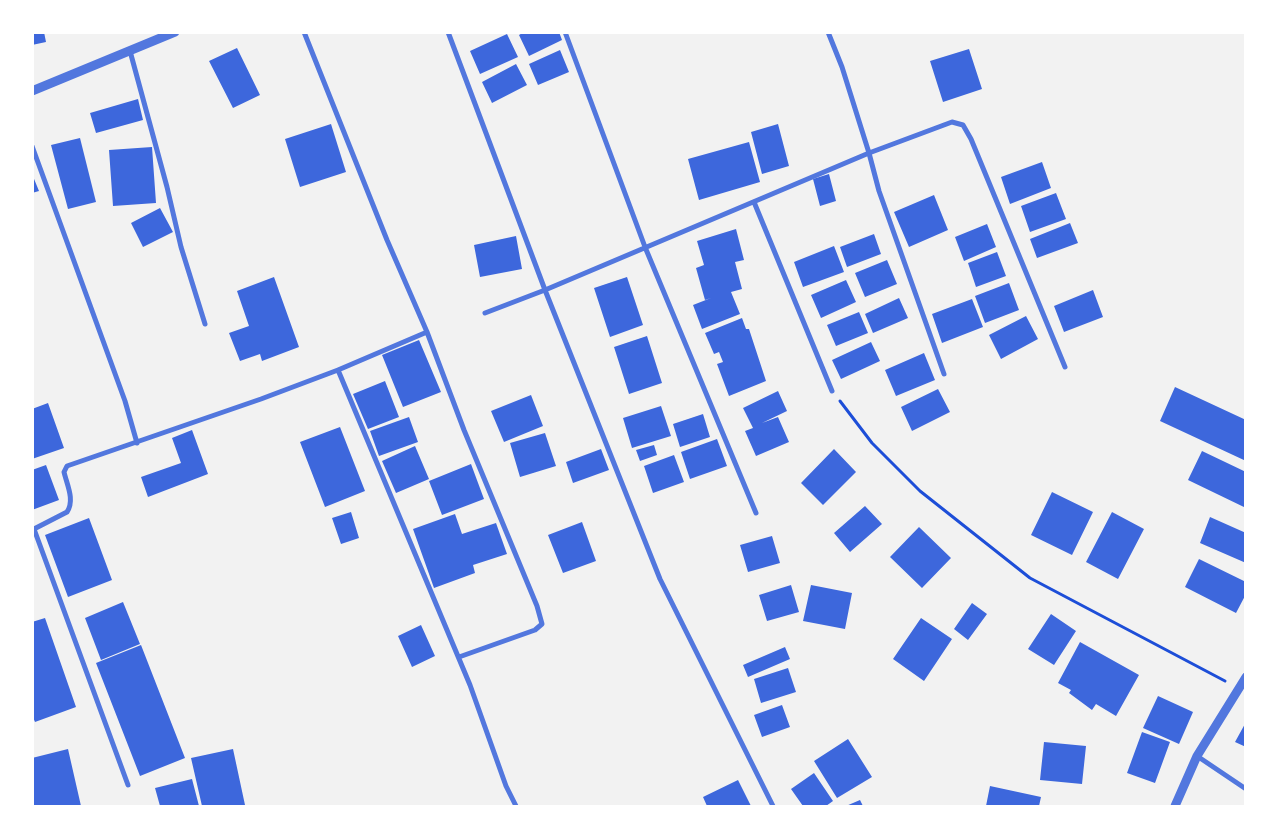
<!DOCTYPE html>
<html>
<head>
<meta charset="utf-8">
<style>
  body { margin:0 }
  #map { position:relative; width:1278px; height:839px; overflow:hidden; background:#f2f2f2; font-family:"Nunito Sans",sans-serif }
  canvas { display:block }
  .frame { position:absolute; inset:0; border:34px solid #fff; pointer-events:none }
</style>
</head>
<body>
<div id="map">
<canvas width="1278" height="839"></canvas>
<div class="frame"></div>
</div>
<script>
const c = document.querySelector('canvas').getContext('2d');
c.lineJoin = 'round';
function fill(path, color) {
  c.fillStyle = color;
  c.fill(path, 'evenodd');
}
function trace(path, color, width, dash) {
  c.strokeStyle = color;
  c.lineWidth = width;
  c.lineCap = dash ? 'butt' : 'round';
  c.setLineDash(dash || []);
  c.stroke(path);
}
fill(new Path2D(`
  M32,32H44L46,42L32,45Z
  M524,32H559L562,40L529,56L519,35Z
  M507,34L518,57L480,74L470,51Z
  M237,48L260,95L233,108L209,61Z
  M969,49L982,89L943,102L930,61Z
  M560,50L569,72L538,85L529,64Z
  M516,64L527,85L492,103L482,82Z
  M138,99L143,120L96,133L90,113Z
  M331,124L346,172L300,187L285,139Z
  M778,124L789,166L762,174L751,132Z
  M80,138L96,202L68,209L51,145Z
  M749,142L760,182L699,200L688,159Z
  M152,147L156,203L113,206L109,150Z
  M1042,162L1051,188L1010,204L1001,177Z
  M32,174L39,191L32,193Z
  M829,174L836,201L820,206L813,179Z
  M1056,193L1066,219L1030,232L1021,206Z
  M934,195L948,230L909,247L894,212Z
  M160,208L173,232L143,247L131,223Z
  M1070,223L1078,243L1037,258L1030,239Z
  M987,224L996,247L964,261L955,237Z
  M736,229L744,260L735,262L742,289L731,292L740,314L702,329L693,305L711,298L705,300L696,268L704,265L697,241Z
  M874,234L881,254L847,267L840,247Z
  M516,236L522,269L480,277L474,245Z
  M834,246L844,272L803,287L794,262Z
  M997,252L1006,276L976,287L968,263Z
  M887,260L897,284L865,297L855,273Z
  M274,277L299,347L262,361L260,354L240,361L229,333L249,326L237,291Z
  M627,277L643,325L610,337L594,288Z
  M846,280L856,302L821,318L811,295Z
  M1009,283L1019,310L985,323L975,296Z
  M1093,290L1103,317L1064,332L1054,306Z
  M899,298L908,318L873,333L865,314Z
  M972,299L983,327L942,343L932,314Z
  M859,312L868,333L836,346L827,325Z
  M1026,316L1038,339L1001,359L989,335Z
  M742,318L746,329H749L766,381L729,396L717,364L723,362L719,352L714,354L705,333Z
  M647,336L662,383L629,394L614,347Z
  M419,340L441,392L403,407L382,355Z
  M871,342L880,361L841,379L832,360Z
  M924,353L935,380L896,396L885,370Z
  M385,381L399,417L368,429L353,394Z
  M1175,387L1246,420V461L1160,421Z
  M938,389L950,412L912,431L901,407Z
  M778,391L787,411L762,423L778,417L789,442L756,456L745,431L753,428L743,408Z
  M531,395L543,426L504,442L491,411Z
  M48,403L64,448L32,459V409Z
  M661,406L671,436L632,448L623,418Z
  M703,414L710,437L680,447L673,424Z
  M409,417L418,442L379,456L370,431Z
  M340,427L365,491L325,507L300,442Z
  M192,430L208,474L148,497L141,477L181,463L172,438Z
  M545,433L556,466L520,477L510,443Z
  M717,439L727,466L690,479L681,452Z
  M654,445L657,455L640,461L636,450Z
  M415,446L429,479L396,493L382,461Z
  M601,449L609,470L573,483L566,462Z
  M834,449L856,472L823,505L801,483Z
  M1202,451L1246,472V508L1188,480Z
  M674,455L684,482L653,493L644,466Z
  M471,464L484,499L442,515L429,481Z
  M46,465L59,500L32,510V470Z
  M1052,492L1093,512L1072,555L1031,535Z
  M865,506L882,524L850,552L834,533Z
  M351,512L359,538L341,544L332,518Z
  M1112,512L1144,529L1118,579L1086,562Z
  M455,514L462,534L496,523L507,554L473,565L475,573L434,588L413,529Z
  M1210,517L1246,533V563L1200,543Z
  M89,518L112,580L68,597L45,535Z
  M582,522L596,561L563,573L548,535Z
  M919,527L951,558L922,588L890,557Z
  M772,536L780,563L748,572L740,545Z
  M1199,559L1246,582V594L1236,613L1185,587Z
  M791,585L799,612L767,621L759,595Z
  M811,585L852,593L845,629L803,621Z
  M123,602L140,644L101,660L85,618Z
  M972,603L987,614L968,640L954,629Z
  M1051,614L1076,631L1054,665L1028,649Z
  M45,618L76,707L35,722L32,715V622Z
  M921,618L952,639L924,681L893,659Z
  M421,625L435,656L412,667L398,636Z
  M1080,642L1139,675L1116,716L1096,704L1092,710L1069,693L1071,690L1058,683Z
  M141,645L185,758L140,776L96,663Z
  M785,647L790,659L748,677L743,665Z
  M788,668L796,692L761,703L754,679Z
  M1158,696L1193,712L1179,744L1143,728Z
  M782,705L790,727L762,737L754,715Z
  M1246,722V747L1235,742Z
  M1142,732L1170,742L1155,783L1127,773Z
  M848,739L872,777L837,798L814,761Z
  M1044,742L1086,746L1082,784L1040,780Z
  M68,749L81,806H34L32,758Z
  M233,749L245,805L239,806H202L191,758Z
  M814,773L833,801L826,806H803L791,789Z
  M192,779L199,806H160L155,788Z
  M738,780L751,806H707L703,797Z
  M990,786L1041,797L1039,806H986Z
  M860,800L863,806H846Z`), '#3d67dc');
trace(new Path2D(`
  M840,401L872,443L920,491L1030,578L1225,681`), '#1d4ed8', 3);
trace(new Path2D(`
  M304,32L387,240L427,332L464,430L537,606L542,624L535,630L459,657
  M448,32L545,290L660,579L773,806
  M565,32L645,247L756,513
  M828,32L842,67L869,153L879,191L944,374
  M130,51L167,187L181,247L205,324
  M32,146L125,401L137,443
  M754,202L832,391
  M485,313L545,290L869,153L952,122L963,125L971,139L1065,367
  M427,332L338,370L470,685L506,786L516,806
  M34,529L128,785
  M32,530L67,512C75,500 67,485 64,472L67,466L261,399L338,370
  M1197,756L1246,789`), '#5277de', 5);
trace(new Path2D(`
  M32,91L175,32
  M1175,806L1197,756L1246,677`), '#5277de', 9);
</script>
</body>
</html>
